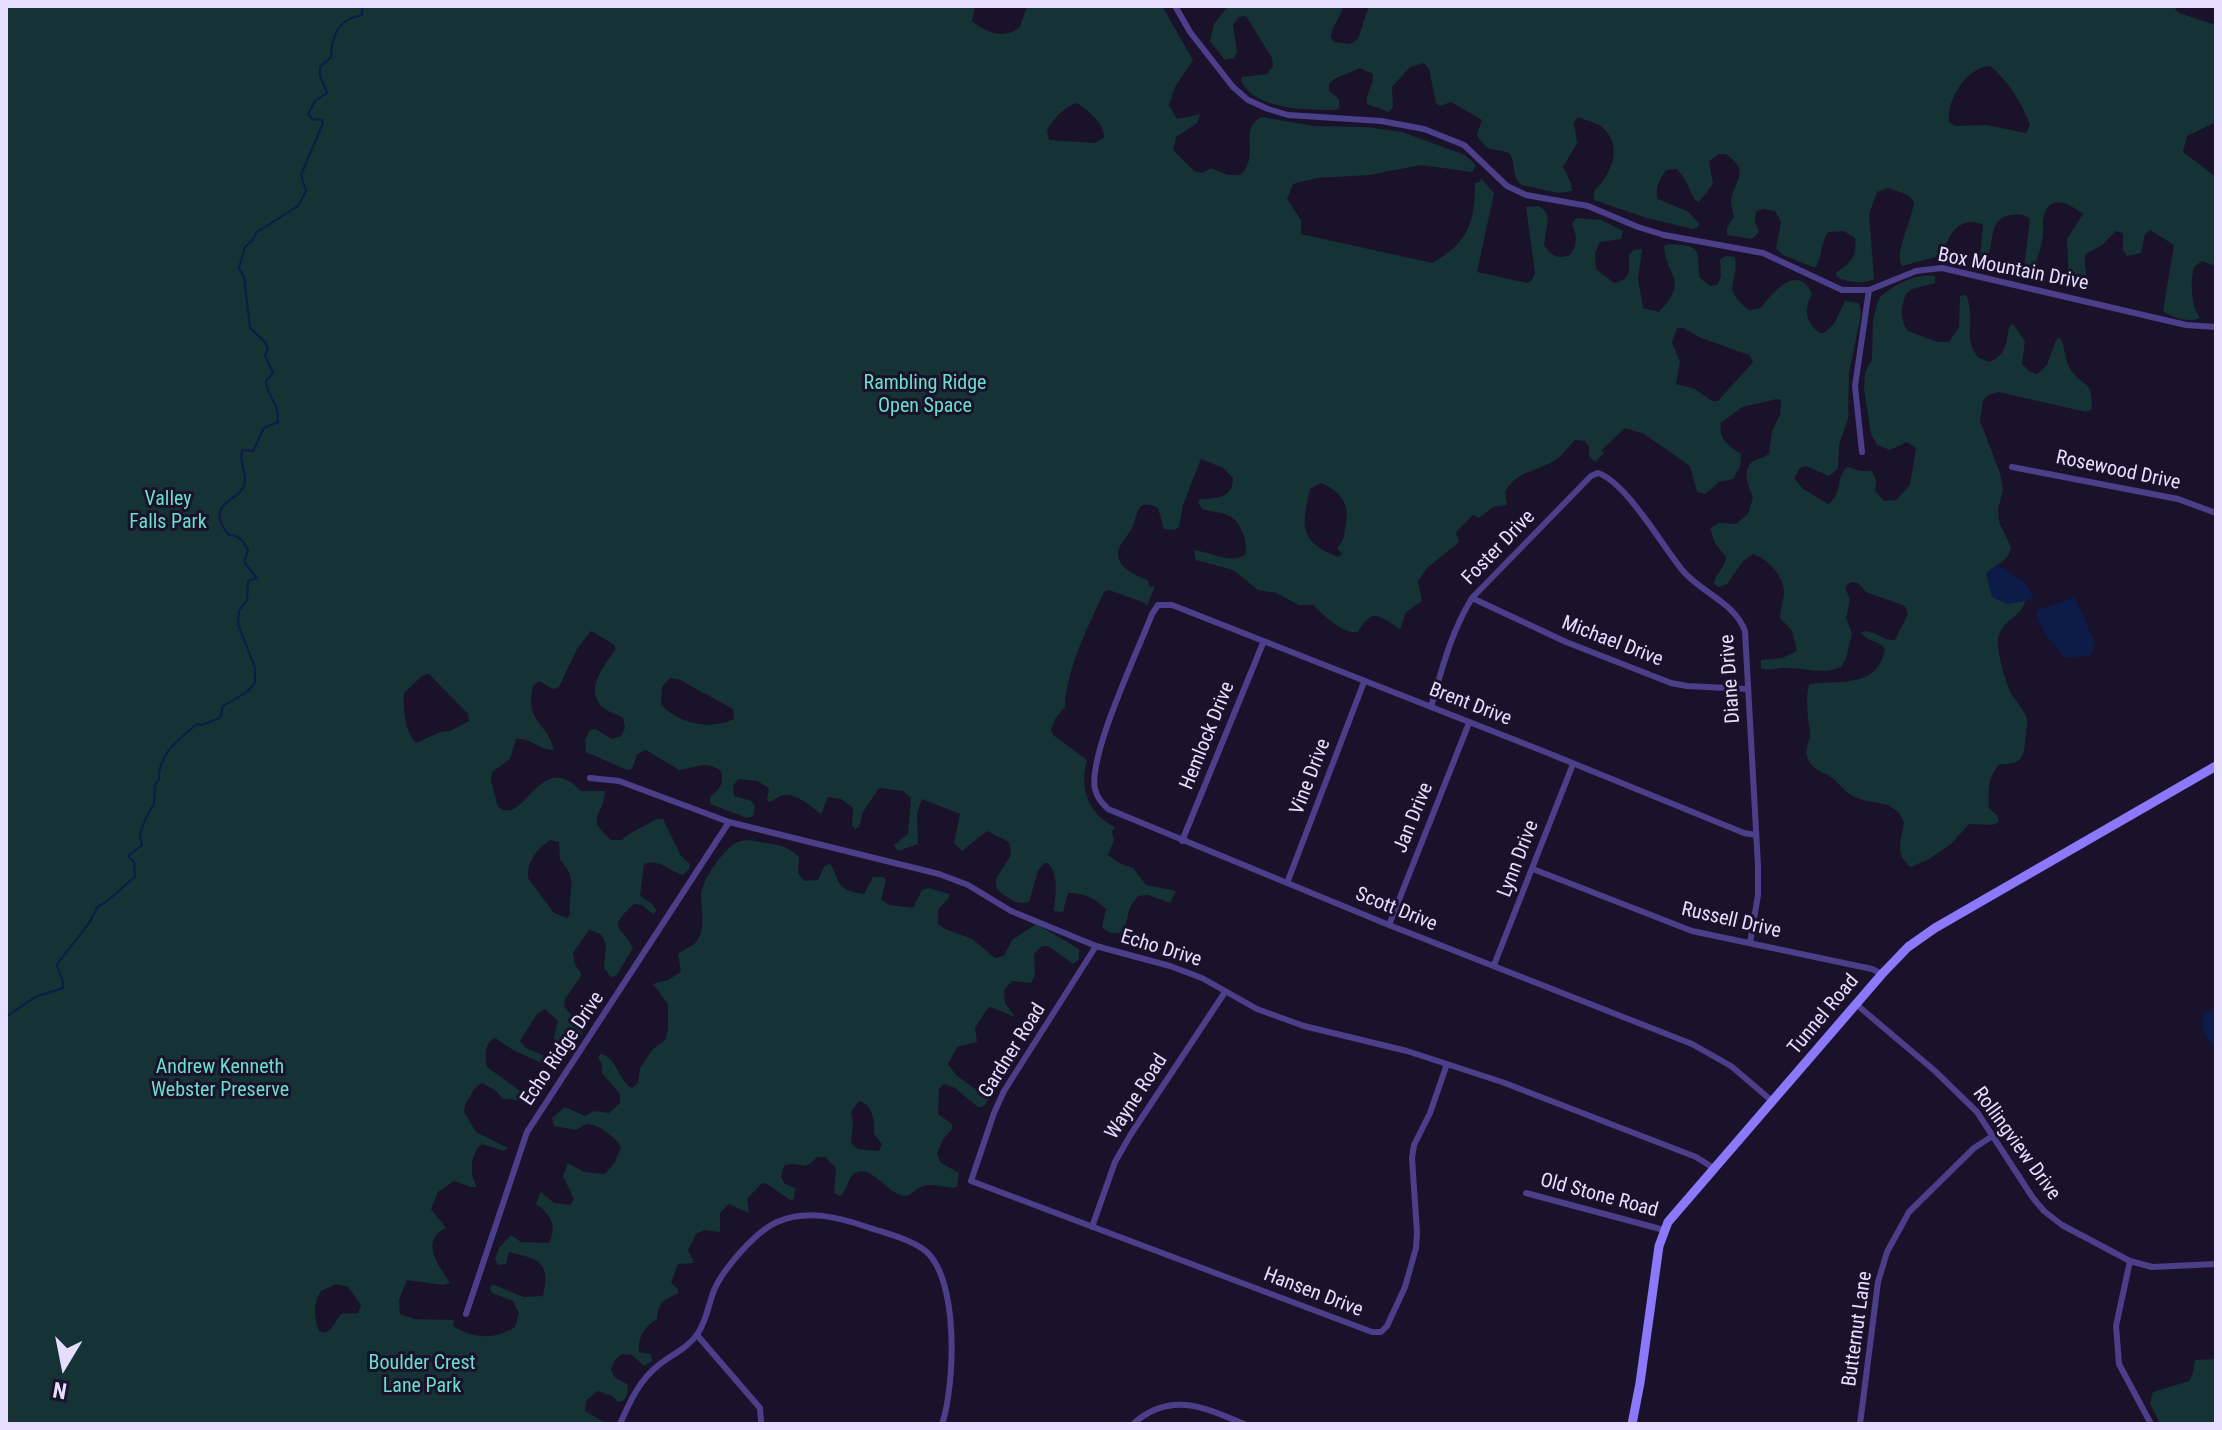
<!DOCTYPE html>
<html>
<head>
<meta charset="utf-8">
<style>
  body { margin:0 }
  #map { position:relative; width:2222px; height:1430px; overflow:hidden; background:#1a122b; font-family:"Roboto Condensed",sans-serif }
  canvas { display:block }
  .frame { position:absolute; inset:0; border:8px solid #e5defe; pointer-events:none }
  .north { position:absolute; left:24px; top:1326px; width:80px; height:80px; -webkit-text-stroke:6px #1a122b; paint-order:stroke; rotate:190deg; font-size:22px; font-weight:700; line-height:32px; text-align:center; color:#e5defe }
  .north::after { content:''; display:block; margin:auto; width:28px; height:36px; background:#e5defe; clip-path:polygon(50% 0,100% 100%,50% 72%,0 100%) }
</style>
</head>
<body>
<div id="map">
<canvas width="2222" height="1430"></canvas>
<div class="frame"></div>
<div class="north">N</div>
</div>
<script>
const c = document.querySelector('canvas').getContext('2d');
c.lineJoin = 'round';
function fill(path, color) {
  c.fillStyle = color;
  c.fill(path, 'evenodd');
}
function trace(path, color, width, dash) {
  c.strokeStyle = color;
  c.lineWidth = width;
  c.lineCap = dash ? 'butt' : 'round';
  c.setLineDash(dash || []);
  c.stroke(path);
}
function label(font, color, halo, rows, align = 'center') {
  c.font = font + ' "Roboto Condensed",sans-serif';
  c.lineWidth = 6;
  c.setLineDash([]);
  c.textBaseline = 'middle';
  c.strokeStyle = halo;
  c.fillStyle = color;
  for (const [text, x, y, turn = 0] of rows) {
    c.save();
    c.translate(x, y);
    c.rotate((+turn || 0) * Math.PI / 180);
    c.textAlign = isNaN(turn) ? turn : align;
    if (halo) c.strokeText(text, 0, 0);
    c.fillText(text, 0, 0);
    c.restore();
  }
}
fill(new Path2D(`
  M6,6H975L972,21C987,33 1004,40 1020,27L1027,6H1162L1193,60L1175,87L1169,105L1177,119L1200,114L1197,123L1176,137L1173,150L1194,171L1202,173L1211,168L1228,175H1241C1261,154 1237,128 1262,117L1315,126L1367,127L1402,132L1465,155L1476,165L1472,172L1421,165L1369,175L1317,178L1293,184L1287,199L1301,220V234L1432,263C1468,243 1475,223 1475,183L1480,182L1481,178L1494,193L1477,272L1527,283L1532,280L1535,273L1526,207L1539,206L1546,212L1548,219L1544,245C1550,255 1558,260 1570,255C1578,244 1577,236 1572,224L1576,218L1601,220L1623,231L1621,239L1600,242L1595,253L1596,269L1614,283L1625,279L1629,272V255L1634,250L1642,249L1638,279L1643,308L1659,312C1690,280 1666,277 1664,246L1668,244C1704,246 1696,249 1700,278L1710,286L1717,285L1721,277L1720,259L1727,256L1735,257C1739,285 1720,287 1749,310L1761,308C1772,293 1798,262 1812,294C1804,310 1805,320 1819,333H1824L1834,324L1845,301L1859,303L1861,315L1849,373L1848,419L1839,445L1838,469L1829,476L1806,466L1800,468L1794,478L1802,488L1828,504C1842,496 1836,477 1847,467L1861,471H1872L1876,480L1875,491L1884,501L1896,500L1910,485L1916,448L1907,442L1890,450L1877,445L1871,434L1864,389L1865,372L1872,359L1873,320L1879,298C1893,285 1916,273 1935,276V283L1912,289L1906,294C1901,306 1899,320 1908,331L1938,342H1949L1959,327L1960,296L1966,295C1977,320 1961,338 1979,358L1990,362C2007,354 2006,343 2009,327L2013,324L2025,341L2022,364L2030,372L2037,374L2047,365L2056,340L2060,338C2066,348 2064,360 2071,370C2084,390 2092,377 2092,409L2086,412L1999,392L1988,395L1983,401L1980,421L2000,473L2003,490L1998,509L1999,522L2011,547C2009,562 1995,564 1986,574L1989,583L2016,602L2025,601C2024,615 2001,620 1998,639C1996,650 2006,683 2011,693C2016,702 2025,710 2027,720C2028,723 2026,729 2026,733C2024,753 2025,766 2000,764C1988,775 1988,792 1989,808L1997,815L1999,822L1992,825L1969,824L1951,844L1929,859L1911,867C1894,855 1901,840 1904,823C1896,798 1872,806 1853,796C1843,791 1838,781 1829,776C1820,770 1811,769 1807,757C1804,746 1811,742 1810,733C1808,717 1805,700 1809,684C1838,680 1878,689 1885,649C1879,640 1866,642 1861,632C1873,628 1882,641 1895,640L1908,614L1905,606L1866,592L1858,583L1851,582L1845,587L1850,600L1846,618L1852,634L1846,658L1841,667C1823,675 1807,668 1788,668C1778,667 1771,672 1761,668V660L1782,658L1797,651L1792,631L1780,618C1780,609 1784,600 1784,592C1784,576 1767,558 1753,554L1743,561L1727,584L1718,587L1714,583C1716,573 1725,568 1726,557L1715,543L1710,528L1719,523L1736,524L1748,514L1753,498C1750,488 1742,474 1750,464C1754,459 1764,458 1769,454L1772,431L1780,415L1781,400L1777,399L1742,407L1721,423C1718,439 1729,446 1741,454L1740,467L1733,479L1719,482L1705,494L1697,492L1690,466L1644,434L1625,428L1602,450L1604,453L1595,462L1589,456V447L1585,441L1575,440C1567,448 1561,458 1550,463C1531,473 1519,471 1505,491L1507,505L1493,507L1479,518L1473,515L1456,532L1459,542L1427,568L1418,581L1422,601L1406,612L1400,629C1382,618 1372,605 1358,632C1342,634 1325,616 1313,605H1299L1276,593L1258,590L1233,570L1196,560L1194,550C1211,552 1231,565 1246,554C1247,540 1241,520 1227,515C1219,511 1210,512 1202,509L1198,502L1201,499C1218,498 1233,498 1233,478L1223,468L1201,459L1183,505L1179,527L1175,530L1164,529L1158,508C1135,497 1139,515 1131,530C1128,535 1123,540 1120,546C1111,565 1134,575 1148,580L1150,587L1155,586L1147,606L1145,603L1109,590L1104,592C1088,627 1066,669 1065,707L1055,719L1051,730L1053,735L1087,760C1079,788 1088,814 1115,827L1112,832L1114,840L1108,855L1119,863L1133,868L1146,885L1176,891L1170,903L1148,895L1138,896L1130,907L1124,931C1117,935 1107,933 1102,927L1106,909C1097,899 1082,892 1068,893L1063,912L1054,911C1055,896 1060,877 1048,863H1044L1038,871L1029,902C1020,904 1017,903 1009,898C983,884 1002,874 1011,854L1009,842L987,831L962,851L954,843L960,814L922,799L917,813L918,844L898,851L894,845L908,834L911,798L903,791L879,788L863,812L859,827L855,829L852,825L853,808L841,799L828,797L821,814C811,807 796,791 780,796C776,798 773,801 769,802L767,799L769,788L757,781L738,779L733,786L734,796L751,801L755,806L753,816L747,818L710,804V797C720,788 724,786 721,771C707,760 694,768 679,770L646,750L637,754L632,769L627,770L586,752L585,740L590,730L595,729L612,739L621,736L625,728L623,718C617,714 610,713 605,709C582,692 604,666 615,650V645L591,631L577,649L559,687L553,689L539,681L533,686C524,723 547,721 554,750C540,751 531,737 516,739L510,759L492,772L491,781L498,807C525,828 539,747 581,791H605C604,817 584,816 611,840H622C633,829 644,828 656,819H663L681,856L689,863L690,868L683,875C669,871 659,858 644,864L640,896L652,904L657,911L653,914L642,905L634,904C606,930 621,924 633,948L616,976L611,977L604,968L606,944L601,934L589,930L573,953L575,965L580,971L581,976L565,999L564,1006L570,1014L586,1020L583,1032L568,1055H558L553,1042L558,1021L545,1009L537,1014L520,1041L526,1048L556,1061L559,1067L552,1068L513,1050L495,1038C484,1042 485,1057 487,1067L531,1099L528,1101L503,1099L495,1090L482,1083L474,1089L465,1105L464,1112L476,1132L508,1148L504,1151L482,1144C470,1153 469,1175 477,1187H470L454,1181L438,1192L431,1209L446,1228C419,1240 439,1266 450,1283L443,1285L407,1280L399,1300L400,1314L414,1319L454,1320L453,1326C474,1339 494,1340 515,1327L519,1313L513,1301L492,1293L490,1288L492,1284L524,1297L543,1296C551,1262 539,1259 509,1252L506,1264L498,1265L495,1259L499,1248L511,1235L521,1242L549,1243C558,1226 550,1214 536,1204L541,1192L554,1203L570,1205L574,1199L563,1176L568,1163L584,1172L605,1174L615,1162L621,1147C617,1139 598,1124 588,1124C584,1124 580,1128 576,1130L554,1126L552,1118L565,1107L585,1116L594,1111L609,1113L620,1103V1094L602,1073V1064L598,1057L601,1054C617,1057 618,1081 632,1088L638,1083L640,1068L652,1050L666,1039L668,1029V1004L653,984L668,980L681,972L678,954C685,948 694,947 698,939C706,925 701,911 701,896C701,881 722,852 734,844C742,839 750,840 759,842C774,844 788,845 799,857L798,873L804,881L818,880L824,867L830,863C841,883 835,890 864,894L873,877H883L886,880L881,900L890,905L913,908L922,890L929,888L949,894V898L938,909V924L945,929L972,939L995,958L1004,956L1012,940L1036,924L1079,949V959L1073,964L1048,946H1042L1034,954L1035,975L1031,983L1012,981L1004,990L1005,1003L1015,1017L991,1007L987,1009L975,1028L977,1042L957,1047L948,1064L956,1075L989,1099L983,1107H978L955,1088L944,1084L939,1089L938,1114L952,1124V1129L943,1139L937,1154L941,1163L959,1173L957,1187C946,1190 933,1181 921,1187C912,1190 911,1199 900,1195C887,1191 872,1167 857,1172C848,1175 847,1191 840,1196L834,1193L836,1168L825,1157H817C802,1174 799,1159 784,1166L781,1177L785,1184L795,1188L794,1199L790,1200L767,1184L762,1183L747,1199L749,1213L729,1204L720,1213V1232L704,1230L696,1234L688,1250L694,1263L678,1264L671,1283L678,1289V1293C664,1301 659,1300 657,1319C645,1326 637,1338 639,1352L651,1354L652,1361L644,1366L632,1355L621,1354L614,1361L611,1370L615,1378L627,1384C629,1391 627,1402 618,1402L612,1396L597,1391L586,1401L585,1411L607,1424H6ZM1077,103C1089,111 1105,124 1104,138L1095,143L1049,140L1047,130C1054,119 1064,106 1077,103ZM1677,328H1683L1701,338L1749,355L1753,362L1718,401H1712L1695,389L1676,384L1680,362L1672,342ZM1321,483C1340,491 1350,503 1346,524C1344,534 1345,540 1337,548L1342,554L1338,557C1298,541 1302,525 1310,489ZM429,674L468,714L469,721L450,731L440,732L416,743C405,732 403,709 404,693L423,675ZM670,678L680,680L733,709L734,719C711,731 676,723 661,704L662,687ZM550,840L559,842L560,860C579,880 568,889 570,914L567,918L554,913L528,878C527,861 537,849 550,840ZM859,1101C873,1104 875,1122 874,1134L882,1144L879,1151L858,1149L851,1143L853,1123L851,1112ZM336,1284L348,1287L361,1305L358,1313L341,1314L331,1329L324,1333L319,1331C314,1318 313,1303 321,1291Z
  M1228,6H1343C1341,18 1331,26 1331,38L1334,42L1350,44L1358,39L1369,6H2173L2179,13L2216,25V122L2187,136L2183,152L2216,177V266L2202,261L2194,267C2190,282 2191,305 2200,318C2190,323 2172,318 2163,311L2174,245L2150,230L2145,234L2141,253L2127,256L2123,250V233L2116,231L2102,245L2086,254C2081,266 2092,276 2082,288L2074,289L2069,282L2067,239L2083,214C2071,205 2050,192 2044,216C2042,222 2044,228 2043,235C2043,241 2034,272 2031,276L2023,275L2030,219C2024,214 2020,214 2011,215C1986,218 1996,246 1985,263L1980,259L1983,225C1960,214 1947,236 1943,255L1902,266C1894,252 1912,221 1914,202L1908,195L1888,188L1877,192L1869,214L1874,279C1864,285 1844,282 1836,276L1837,272C1852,262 1857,256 1855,238L1844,231L1828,232C1820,243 1822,260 1815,268L1783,255L1776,249L1781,222L1775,211L1764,209L1756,211L1755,221L1759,232L1752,239L1727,235V228L1734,216C1733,211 1731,207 1731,202C1733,180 1752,173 1726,154H1719L1709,161L1713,184L1699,202L1695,200L1684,178L1677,169L1666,170C1660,178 1654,190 1658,199L1689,212L1699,224L1697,228L1693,229L1647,218L1594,200V191C1611,175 1624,146 1602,127C1596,122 1585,120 1578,117L1574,123L1577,143L1563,167L1571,183L1572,191L1558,193L1521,185C1511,176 1517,164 1509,153C1492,147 1488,154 1477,135L1482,120L1451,102L1440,106L1436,103L1429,69L1424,63L1410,67L1392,87L1393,107L1389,112L1367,104C1365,94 1374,85 1373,74L1360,68L1334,79L1329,84V91L1339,99V108L1335,110C1307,110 1255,110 1241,81L1242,77L1267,74L1273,66L1272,58L1246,16L1239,17L1233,25L1237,52L1234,58L1225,60L1210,41L1214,24ZM1990,66C2007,79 2023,105 2030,125L2026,133L1986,125L1955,126L1949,122C1946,100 1967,67 1990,66Z
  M2216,1359V1424H2160L2150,1403L2153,1392L2189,1381L2193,1373L2195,1360Z`), '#153235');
fill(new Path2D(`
  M1996,565C2005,567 2014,577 2025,582L2034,599L2007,604L1992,597L1986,574Z
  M2075,597L2094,641V651L2088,656L2065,658C2053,642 2040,632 2036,611Z
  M2206,1011L2216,1012V1049C2206,1040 2196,1023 2206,1011Z`), '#0d1b49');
trace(new Path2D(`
  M6,1017L35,997L63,988V982L57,966L58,963L89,923L98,906C112,901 122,886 135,877L134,862L128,856L142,845L140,834C143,825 148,811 154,805L155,785L159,779C158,754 179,739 197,724L201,725L220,718L223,706L247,692L255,683V668L238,624L239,611L247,600L248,581L257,578L244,562L248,550C244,542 239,534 229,535C201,501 242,503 245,482C246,471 239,462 242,450L253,451L264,428L278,422C279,400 267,398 266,381L273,373L265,355L268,349L265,342L250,328L244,277L239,268L245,247L252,241L257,232L298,206L306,191L301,175L323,123L322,120L312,119L308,114L315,101L327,93L320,76V67L331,57C332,35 338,19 362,15V6`), '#0d1b49', 2);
trace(new Path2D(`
  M1175,6L1190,32L1233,87L1248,100L1268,109L1288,115L1381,121L1424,129L1464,145L1507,186L1526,195L1588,206L1638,227L1664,235L1763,253L1842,290H1869L1916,271L1942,268L2186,325L2216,327
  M1862,452L1855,386L1869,290
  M2012,467L2178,499L2216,513
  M1472,598L1566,642L1671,683L1687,686L1747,689
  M1431,707C1442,669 1451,632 1472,598L1591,476L1598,473C1626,482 1663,547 1683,571C1702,593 1735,603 1745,631L1758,866V895L1750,943
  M590,778L619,781L729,822L939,874L968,885L1011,911L1096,946L1170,966L1202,978L1257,1009L1304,1026L1407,1051L1502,1082L1696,1157L1715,1169
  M1756,835L1744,833L1543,751L1172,605H1158L1152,614C1138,651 1088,755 1095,789C1097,798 1102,803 1108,809L1389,925L1692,1044L1731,1066L1772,1101
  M1182,841L1263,643
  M1533,869L1692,931L1872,969L1882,974
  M1287,883L1364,682
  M1389,925L1469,723
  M1096,946L1004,1091L994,1113L971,1181L1372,1332H1381L1387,1326L1405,1287L1416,1248L1417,1233L1412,1158L1414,1145L1430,1113L1447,1064
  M1494,965L1573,764
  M1857,1005L1935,1071L1977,1112L2033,1198L2044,1211L2062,1225L2130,1261L2152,1267L2216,1264
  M1526,1193L1664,1230
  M1092,1227L1115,1162L1131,1134L1225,992
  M2130,1261L2116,1326L2119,1364L2151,1424
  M466,1314L527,1132L729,822
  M697,1335L760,1408L761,1421
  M620,1424C630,1401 640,1379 660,1364C673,1354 689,1347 698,1333C706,1321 708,1307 713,1293C721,1271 755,1232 777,1222C807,1209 838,1217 867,1227C885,1233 907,1238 923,1249C960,1275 955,1386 942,1424
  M1133,1424C1170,1391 1204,1407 1244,1424
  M1860,1424L1878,1282L1887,1252L1909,1212L1974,1148L1991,1137`), '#4b3f89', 6);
trace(new Path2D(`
  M1632,1424L1640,1383L1659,1246L1668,1222L1882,974L1908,947L1935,928L2216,766`), '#8c78fb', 9);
label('20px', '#e5defe', '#1a122b', [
  ["Box Mountain Drive",2013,270,11],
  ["Rosewood Drive",2118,471,12],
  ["Foster Drive",1499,548,-46],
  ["Michael Drive",1612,642,21],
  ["Diane Drive",1731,679,-94],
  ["Brent Drive",1470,705,21],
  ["Hemlock Drive",1208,736,-68],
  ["Vine Drive",1311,777,-69],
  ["Jan Drive",1414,818,-68],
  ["Lynn Drive",1519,859,-69],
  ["Scott Drive",1396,910,22],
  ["Russell Drive",1731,921,13],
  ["Echo Drive",1161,949,17],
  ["Tunnel Road",1824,1015,-50],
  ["Echo Ridge Drive",563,1049,-56],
  ["Gardner Road",1013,1051,-58],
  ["Wayne Road",1137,1097,-57],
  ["Rollingview Drive",2016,1144,54],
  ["Old Stone Road",1599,1196,15],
  ["Hansen Drive",1313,1293,21],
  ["Butternut Lane",1858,1329,-82]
]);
label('20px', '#6aded0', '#1a122b', [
  ["Rambling Ridge",925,384],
  ["Open Space",925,407],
  ["Valley",168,500],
  ["Falls Park",168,523],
  ["Andrew Kenneth",220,1068],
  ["Webster Preserve",220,1091],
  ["Boulder Crest",422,1364],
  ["Lane Park",422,1387]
]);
</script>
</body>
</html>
